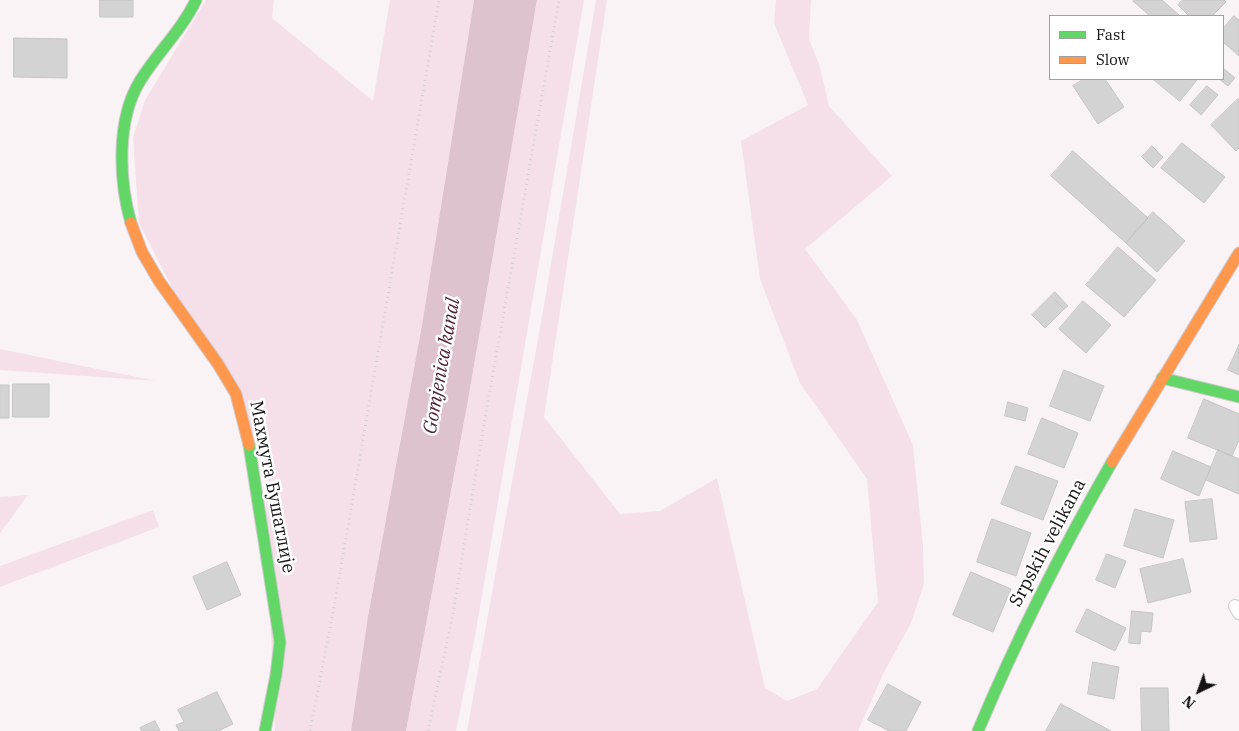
<!DOCTYPE html>
<html>
<head>
<meta charset="utf-8">
<style>
  body { margin:0 }
  #map { position:relative; width:1239px; height:731px; overflow:hidden; background:#f9f3f6; font-family:"IBM Plex Serif",serif }
  canvas { display:block }
  .legend { position:absolute; left:1049px; top:15px; width:175px; height:65px; box-sizing:border-box; background:#fff; border:1px solid #a1a0a1; margin:0; padding:6px 9px; list-style:none; font-size:15px; color:#151214 }
  .legend li { display:flex; align-items:center; gap:10px; height:25px }
  .legend b { width:25px; border:1px solid #a1a0a1 }
  .north { position:absolute; left:1174px; top:666px; width:50px; height:50px; -webkit-text-stroke:4px #fff; paint-order:stroke; rotate:222deg; font-size:14px; font-weight:700; line-height:20px; text-align:center; color:#151214 }
  .north::after { content:''; display:block; margin:auto; width:18px; height:22px; background:#151214; clip-path:polygon(50% 0,100% 100%,50% 72%,0 100%) }
</style>
</head>
<body>
<div id="map">
<canvas width="1239" height="731"></canvas>
<ul class="legend">
<li><b style="height:6px;background:#63d668"></b>Fast</li>
<li><b style="height:6px;background:#ff974d"></b>Slow</li>
</ul>
<div class="north">N</div>
</div>
<script>
const c = document.querySelector('canvas').getContext('2d');
c.lineJoin = 'round';
function fill(path, color) {
  c.fillStyle = color;
  c.fill(path, 'evenodd');
}
function trace(path, color, width, dash) {
  c.strokeStyle = color;
  c.lineWidth = width;
  c.lineCap = dash ? 'butt' : 'round';
  c.setLineDash(dash || []);
  c.stroke(path);
}
function label(font, color, halo, rows, align = 'center') {
  c.font = font + ' "IBM Plex Serif",serif';
  c.lineWidth = 5;
  c.setLineDash([]);
  c.textBaseline = 'middle';
  c.strokeStyle = halo;
  c.fillStyle = color;
  for (const [text, x, y, turn = 0] of rows) {
    c.save();
    c.translate(x, y);
    c.rotate((+turn || 0) * Math.PI / 180);
    c.textAlign = isNaN(turn) ? turn : align;
    if (halo) c.strokeText(text, 0, 0);
    c.fillText(text, 0, 0);
    c.restore();
  }
}
fill(new Path2D(`
  M206,0H274L272,18L373,101L390,0H474L422,325L368,616L351,731H275L264,461L165,274L139,223L133,138L145,100Z
  M537,0H584L475,636L456,731H406L467,406Z
  M596,0H607L544,417L620,514L660,511L717,478L765,688L787,701L817,689L878,602L867,479L800,383L760,279L741,141L808,105L774,23L776,0H811L809,39L819,64L829,106L892,176L805,249L857,320L913,445L923,546L924,584L911,623L884,672L858,731H467L543,311Z
  M0,349L156,381L0,370Z
  M28,495L0,533V497Z
  M153,510L159,527L0,587V566Z`), '#f5e0e9');
fill(new Path2D(`
  M474,0H537L467,406L406,731H351L368,616L422,325Z`), '#dec3cf');
const building = new Path2D(`
  M100,0H133V17H100Z
  M1134,0H1162L1180,16H1150L1133,1Z
  M1183,0H1224L1226,2L1212,16H1189L1178,5Z
  M1234,16L1239,20V56L1223,42V29Z
  M14,38L67,39V78L14,77Z
  M1223,68L1235,78L1228,86L1219,79H1223Z
  M1084,79H1105L1124,107L1098,124L1073,86Z
  M1153,79H1195L1197,80L1180,101Z
  M1207,86L1218,95L1201,115L1190,105Z
  M1238,99L1239,101V148L1236,151L1211,125Z
  M1182,143L1225,177L1204,203L1161,168Z
  M1152,146L1163,157L1153,168L1142,157Z
  M1073,151L1148,218L1126,243L1051,176Z
  M1153,212L1185,241L1157,272L1126,243Z
  M1118,247L1156,280L1124,317L1086,285Z
  M1055,292L1068,306L1064,309L1051,296Z
  M1051,296L1064,309L1045,328L1032,315Z
  M1083,301L1111,325L1086,353L1059,329Z
  M1239,345V375L1228,370Z
  M1064,370L1104,386L1090,421L1050,406Z
  M13,384H49V417H13Z
  M0,385H9V418H0Z
  M1204,399L1239,414V440L1232,456L1188,438Z
  M1008,402L1028,408L1025,421L1005,416Z
  M1042,418L1078,433L1064,468L1028,454Z
  M1218,450L1239,459V494L1206,480Z
  M1173,451L1211,467L1199,496L1161,479Z
  M1016,466L1058,481L1043,520L1001,504Z
  M1212,499L1217,539L1190,542L1185,502Z
  M1135,509L1174,520L1163,558L1124,546Z
  M992,519L1031,533L1016,576L977,562Z
  M1107,554L1126,561L1115,588L1096,580Z
  M1183,559L1191,592L1148,603L1140,569Z
  M227,562L241,595L207,610L193,577Z
  M971,572L1011,589L993,632L953,615Z
  M1087,609L1126,628L1115,651L1076,632Z
  M1132,611L1153,613L1151,632L1141,631L1140,644L1129,643Z
  M1093,662L1119,667L1114,699L1088,694Z
  M888,684L921,702L906,731H889L868,720Z
  M1141,688H1168L1169,731H1142Z
  M217,692L233,724L218,731H179L176,725L184,722L178,710Z
  M1061,704L1111,731H1046Z
  M155,721L160,731H142L140,728Z`);
fill(building, '#d4d3d4');
trace(building, '#c5c4c6', 1);
const lane = new Path2D(`
  M1235,606L1239,613`);
const fast = new Path2D(`
  M131,223C119,181 116,120 140,81C157,53 182,30 196,0
  M1162,378L1239,397
  M249,445L280,642L276,675L265,731
  M978,731C1017,638 1062,549 1112,462`);
const slow = new Path2D(`
  M131,223L142,252L159,281L218,364L236,394L249,445
  M1112,462L1239,253`);
trace(lane, '#cfcacd', 14);
trace(fast, '#cfcacd', 13);
trace(slow, '#cfcacd', 13);
trace(new Path2D(`
  M310,731L334,607L439,0
  M428,731L453,614L483,430L559,0`), '#d1d0d1', 3, [1, 4]);
trace(lane, '#fefdfe', 12);
trace(fast, '#63d668', 11);
trace(slow, '#ff974d', 11);
label('18px', '#151214', '#fff', [
  ["Махмута Бушатлије",272,487,79],
  ["Srpskih velikana",1048,543,-62]
]);
label('italic 19px', '#4c1e36', '#fff', [
  ["Gomjenica kanal",442,366,-80]
]);
</script>
</body>
</html>
